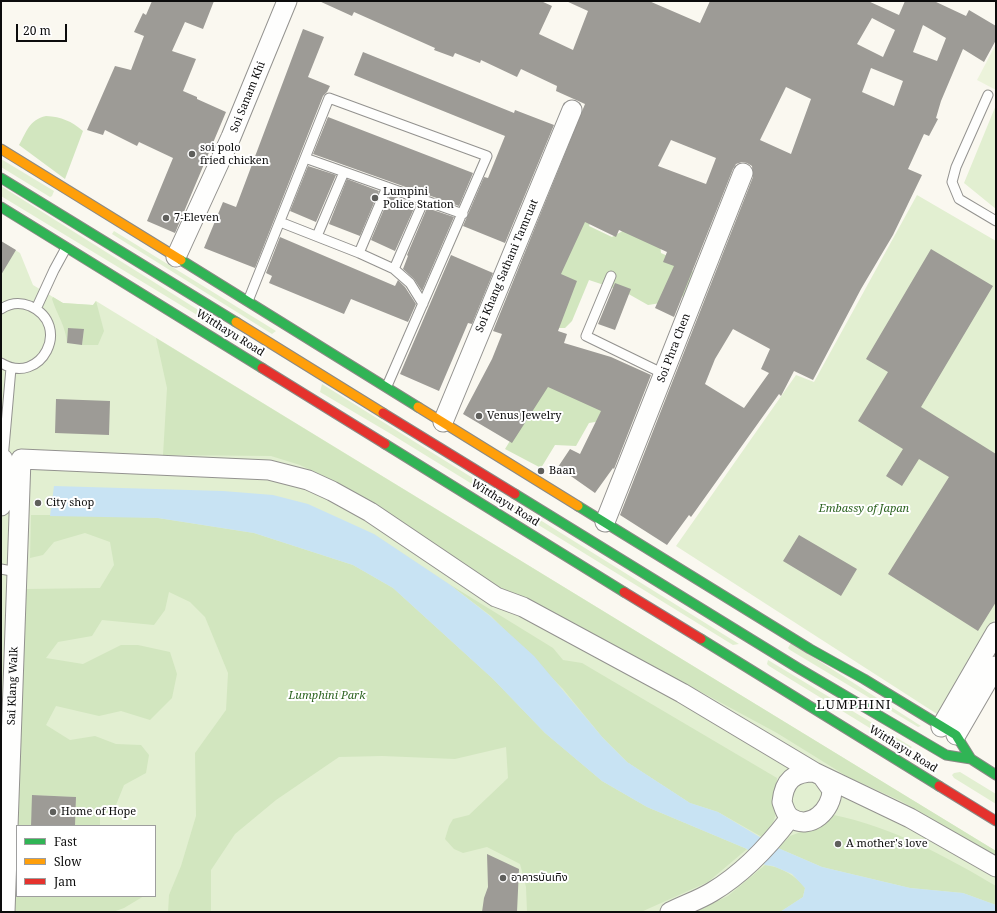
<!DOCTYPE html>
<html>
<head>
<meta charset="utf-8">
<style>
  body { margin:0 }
  #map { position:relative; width:997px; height:913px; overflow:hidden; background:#faf8f0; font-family:"Noto Serif",serif }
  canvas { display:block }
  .frame { position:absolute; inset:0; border:2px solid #0c0c0c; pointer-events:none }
  .legend { position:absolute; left:16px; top:825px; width:140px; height:72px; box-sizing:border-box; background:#fff; border:1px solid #9e9e9e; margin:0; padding:5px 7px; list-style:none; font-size:12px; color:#0c0c0c }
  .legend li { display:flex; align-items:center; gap:8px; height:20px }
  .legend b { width:20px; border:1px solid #9e9e9e }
  .scale { position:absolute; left:16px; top:24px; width:51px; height:18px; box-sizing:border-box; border:2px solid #0c0c0c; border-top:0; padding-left:5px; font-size:12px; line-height:14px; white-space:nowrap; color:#0c0c0c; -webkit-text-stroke:3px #fff; paint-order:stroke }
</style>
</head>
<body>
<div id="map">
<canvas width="997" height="913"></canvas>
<div class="frame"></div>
<ul class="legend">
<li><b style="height:5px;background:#30b455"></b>Fast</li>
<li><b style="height:5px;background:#ff9f0a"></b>Slow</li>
<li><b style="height:5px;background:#e5322d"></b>Jam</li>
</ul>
<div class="scale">20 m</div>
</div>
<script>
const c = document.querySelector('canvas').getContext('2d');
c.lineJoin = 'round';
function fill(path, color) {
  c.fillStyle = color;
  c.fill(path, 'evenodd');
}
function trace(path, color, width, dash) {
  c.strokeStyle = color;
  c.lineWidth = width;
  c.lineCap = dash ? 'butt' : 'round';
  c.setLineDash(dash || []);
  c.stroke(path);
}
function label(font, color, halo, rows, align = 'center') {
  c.font = font + ' "Noto Serif","Noto Sans Thai",serif';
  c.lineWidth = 4;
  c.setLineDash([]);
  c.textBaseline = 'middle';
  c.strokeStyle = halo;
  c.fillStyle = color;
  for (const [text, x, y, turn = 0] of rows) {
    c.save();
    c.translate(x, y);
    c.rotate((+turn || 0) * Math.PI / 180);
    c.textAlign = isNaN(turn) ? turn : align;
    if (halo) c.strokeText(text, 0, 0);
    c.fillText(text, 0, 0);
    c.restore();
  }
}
fill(new Path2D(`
  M996,105V209L964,183Z
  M1,159L54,191L52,196L50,197L1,167Z
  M1,186L262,350L258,352L1,196Z
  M917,195L996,241V618L937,714L676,546L796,375L814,382Z
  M114,231L276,331L272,334L112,234Z
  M1,241L20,253L33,285L63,303L93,305L96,301L996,851V912H1ZM17,826H155V896H17Z
  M322,384L739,644L733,645L391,434L320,392Z
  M791,643L921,726L918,727L790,650L788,648Z
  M768,660L912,747L909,750L904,749L769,666L767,664Z
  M960,772L996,794V804L954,778L952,775L954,773Z`), '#e2efd1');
fill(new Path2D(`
  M46,116C62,117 71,121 83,131L65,179L19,145C27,131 29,120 46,116Z
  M596,208L589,226L612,237L626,229L660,242L661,253L686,264L698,277L691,292L674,301L648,305L625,292L589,280L572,321L565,328H556L540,248Z
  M53,297L63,303L93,305L96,301L104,331L98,345H82L84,330L68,328L67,344C66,326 57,315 52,299Z
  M156,338L996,851V858L901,801L848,777L777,733L703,693L502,590L330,479L300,465L271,456L163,455L167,388Z
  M557,375L622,397L607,420L589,423L576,446L555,445L541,468L505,449L541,390Z
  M31,515H95L158,518L254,533L353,565L393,588L493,679L545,733L602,781L647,807L747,849L708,882L641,912H527L526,887L520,864L487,847L463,853L454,849L445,839L449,826L453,819L469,815L508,778L506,747L455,759L382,756L339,757L276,800L235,834L211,870V912H168L169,895L181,866L196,816L195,753L226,710L228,673L205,617L190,602L169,592L165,610L154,625L102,620L92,636L58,642L46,658L83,664L121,645H138L170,652L177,674L172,698L150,720L121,711L99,716L56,706L46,725L70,740L95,736L116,744L141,745L149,755L146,773L124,785L114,810L100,815V826H75L76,797L33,795L31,826H18L26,589L100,588L114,565L110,542L85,533L54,542L43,555L30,558Z
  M449,584L553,648L563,660L582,663L777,778C776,803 781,820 762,837L718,812L690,803L627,762L603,738L563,689L491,616Z
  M834,815C892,827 945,856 996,886V905L963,893L910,888L822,867L778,848L790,836L811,828Z
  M17,850V896H144L124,908L113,912H14Z
  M765,865C781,867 795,875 805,888L803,897L780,912H694L728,896Z`), '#d2e6bf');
fill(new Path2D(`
  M996,44V90L977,80Z`), '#ecf3db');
fill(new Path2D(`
  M54,486L223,491L273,495L308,504L374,534L449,584L490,616L534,656L603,738L627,762L690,803L718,812L778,848L822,867L910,888L963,893L996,905V912H780L803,897L805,888L792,874L773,866L765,865L747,849L647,807L602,781L545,733L493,679L393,588L353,565L254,533L158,518L50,516Z`), '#c8e3f3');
fill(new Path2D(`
  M152,1H214L203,29L185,22L172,51L196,59L183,91L197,97V99L226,112L175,233L147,221L173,158L139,142L137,146L105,130L103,135L87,130L115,66L131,70L144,36L134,32L143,13L146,15Z
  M319,1H541L552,6L539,34L573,50L588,11L566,1H649L700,23L710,1H868L899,15L905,1H934L966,16L969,10L996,26V40L984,62L963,49L941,101L936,118L938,119L929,136L924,134L908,169L922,175L893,235L861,289L813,380L794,371L781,396L779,394L691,517L689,515L667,545L620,515L753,177L752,166L747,163L742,162L736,164L733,169L674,317L655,308L674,266L663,262L667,252L619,230L616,237L585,222L561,274L577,281L558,331L567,334L564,343L611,357L651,375L614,469L613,468L595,493L558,467L570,449L580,454L601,411L548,387L512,443L463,414L492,359L502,334L493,331L585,104L556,91L557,86L521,69L517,77L481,60L480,63L455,53L453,57L434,50L435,48L354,12L352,16ZM872,18L895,30L883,57L857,44ZM923,25L946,38L937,61L913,52ZM871,68L903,81L894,106L862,92ZM786,87L811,99L791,154L760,140ZM671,140L716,158L706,184L658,166ZM733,329L770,349L761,369L769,373L744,408L705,384L715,359Z
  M303,29L324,37L308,77L330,86L327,92L323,96L255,268L204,248L223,202L236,207Z
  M363,52L514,113L515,110L554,125L505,243L463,226L484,177L488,178L505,136L354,75Z
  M328,117L473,173L459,206L313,154Z
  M308,166L336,175L316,222L290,211Z
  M347,179L379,191L360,236L329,224Z
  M390,195L416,204L395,251L371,240Z
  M427,208L454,217L422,291L414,279L403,269L408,256L407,255Z
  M280,237L395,286L398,280L405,287L416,304L408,322L351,299L344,314L269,283L272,276L266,273Z
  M1,241L16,250L1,275Z
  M931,249L993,286L921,407L996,454V602L978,631L888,574L949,477L919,459L902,486L886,476L903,449L858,421L888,372L866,359Z
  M451,255L493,273L472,324L468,323L439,391L400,374Z
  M615,283L631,289L615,330L598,324Z
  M68,328L84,329L82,345L67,343Z
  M56,399L110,401L109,435L55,433Z
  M799,535L857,569L841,596L783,561Z
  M32,795L76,797L75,826H31Z
  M487,854L519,869L517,912H482L484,898L488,887Z`), '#9d9b96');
const lane = new Path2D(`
  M988,95L956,167L952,182L959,199L996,221
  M305,158L463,214
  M280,222L359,253L394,269L410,283L423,304
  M317,236L344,172
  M359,253L387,187
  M394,269L424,200
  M611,276L586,336L664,374
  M248,301L329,98L487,156L387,386
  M1,309C10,303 20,302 30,306C73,325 41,387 1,363
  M36,309L54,270L66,248
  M3,459L11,368
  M1,569L17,572`);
const street = new Path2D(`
  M176,257L231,137L287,1
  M443,422L572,110
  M1,506L3,459
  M605,522L743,173
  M941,727L996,632
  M956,735L996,666
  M814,772C793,772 784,781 782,802C784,808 786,815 791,818C811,831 832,809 832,790L822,776
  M5,912L21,459L269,470L308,480L332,491L370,512L496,597L523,607L682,693L814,772L910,818L996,867
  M670,912C684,905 699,900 712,892C744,873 768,847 790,818`);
const fast = new Path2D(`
  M1,178L236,322
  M1,207L262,368
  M181,260L418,407
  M385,444L624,592
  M515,494L798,668L946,755L971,759L996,775
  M578,506L810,649L864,679L956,735L971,759
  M701,639L939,786`);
const slow = new Path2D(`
  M1,149L181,260
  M236,322L383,413
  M418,407L578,506`);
const jam = new Path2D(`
  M262,368L385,444
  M383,413L515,494
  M624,592L701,639
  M939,786L996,821`);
trace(lane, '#93928f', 11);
trace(street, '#93928f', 21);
trace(fast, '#8a8985', 11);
trace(slow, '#8a8985', 11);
trace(jam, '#8a8985', 11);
trace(lane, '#fefefd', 9);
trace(street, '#fefefd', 19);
trace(fast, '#30b455', 9);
trace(slow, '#ff9f0a', 9);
trace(jam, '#e5322d', 9);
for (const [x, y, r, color] of [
  [192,154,4,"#5f5f5c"],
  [375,198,4,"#5f5f5c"],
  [166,218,4,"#5f5f5c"],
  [479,416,4,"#5f5f5c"],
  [541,471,4,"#5f5f5c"],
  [38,503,4,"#5f5f5c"],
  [53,812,4,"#5f5f5c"],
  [838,844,4,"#5f5f5c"],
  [503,878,4,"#5f5f5c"]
]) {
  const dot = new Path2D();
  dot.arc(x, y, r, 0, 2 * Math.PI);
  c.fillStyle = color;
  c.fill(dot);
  trace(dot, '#fff', 1.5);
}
label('11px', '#0c0c0c', '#fff', [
  ["Soi Sanam Khi",248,97,-68],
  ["Soi Khang Sathani Tamruat",507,266,-67],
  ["Witthayu Road",230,333,32],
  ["Soi Phra Chen",674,348,-69],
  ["Witthayu Road",505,503,32],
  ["Sai Klang Walk",13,686,-88],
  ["Witthayu Road",903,749,32]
]);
label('11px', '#0c0c0c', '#fff', [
  ["soi polo",200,148],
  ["fried chicken",200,161],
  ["Lumpini",383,192],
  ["Police Station",383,205],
  ["7-Eleven",174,218],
  ["Venus Jewelry",487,416],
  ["Baan",549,471],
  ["City shop",46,503],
  ["Home of Hope",61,812],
  ["A mother's love",846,844],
  ["อาคารบันเทิง",511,878]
], 'left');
label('italic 11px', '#2b621f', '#fff', [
  ["Embassy of Japan",864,509],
  ["Lumphini Park",327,696]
]);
c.letterSpacing = '1px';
label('13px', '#0c0c0c', '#fff', [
  ["LUMPHINI",854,705]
]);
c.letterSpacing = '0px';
</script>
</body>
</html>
